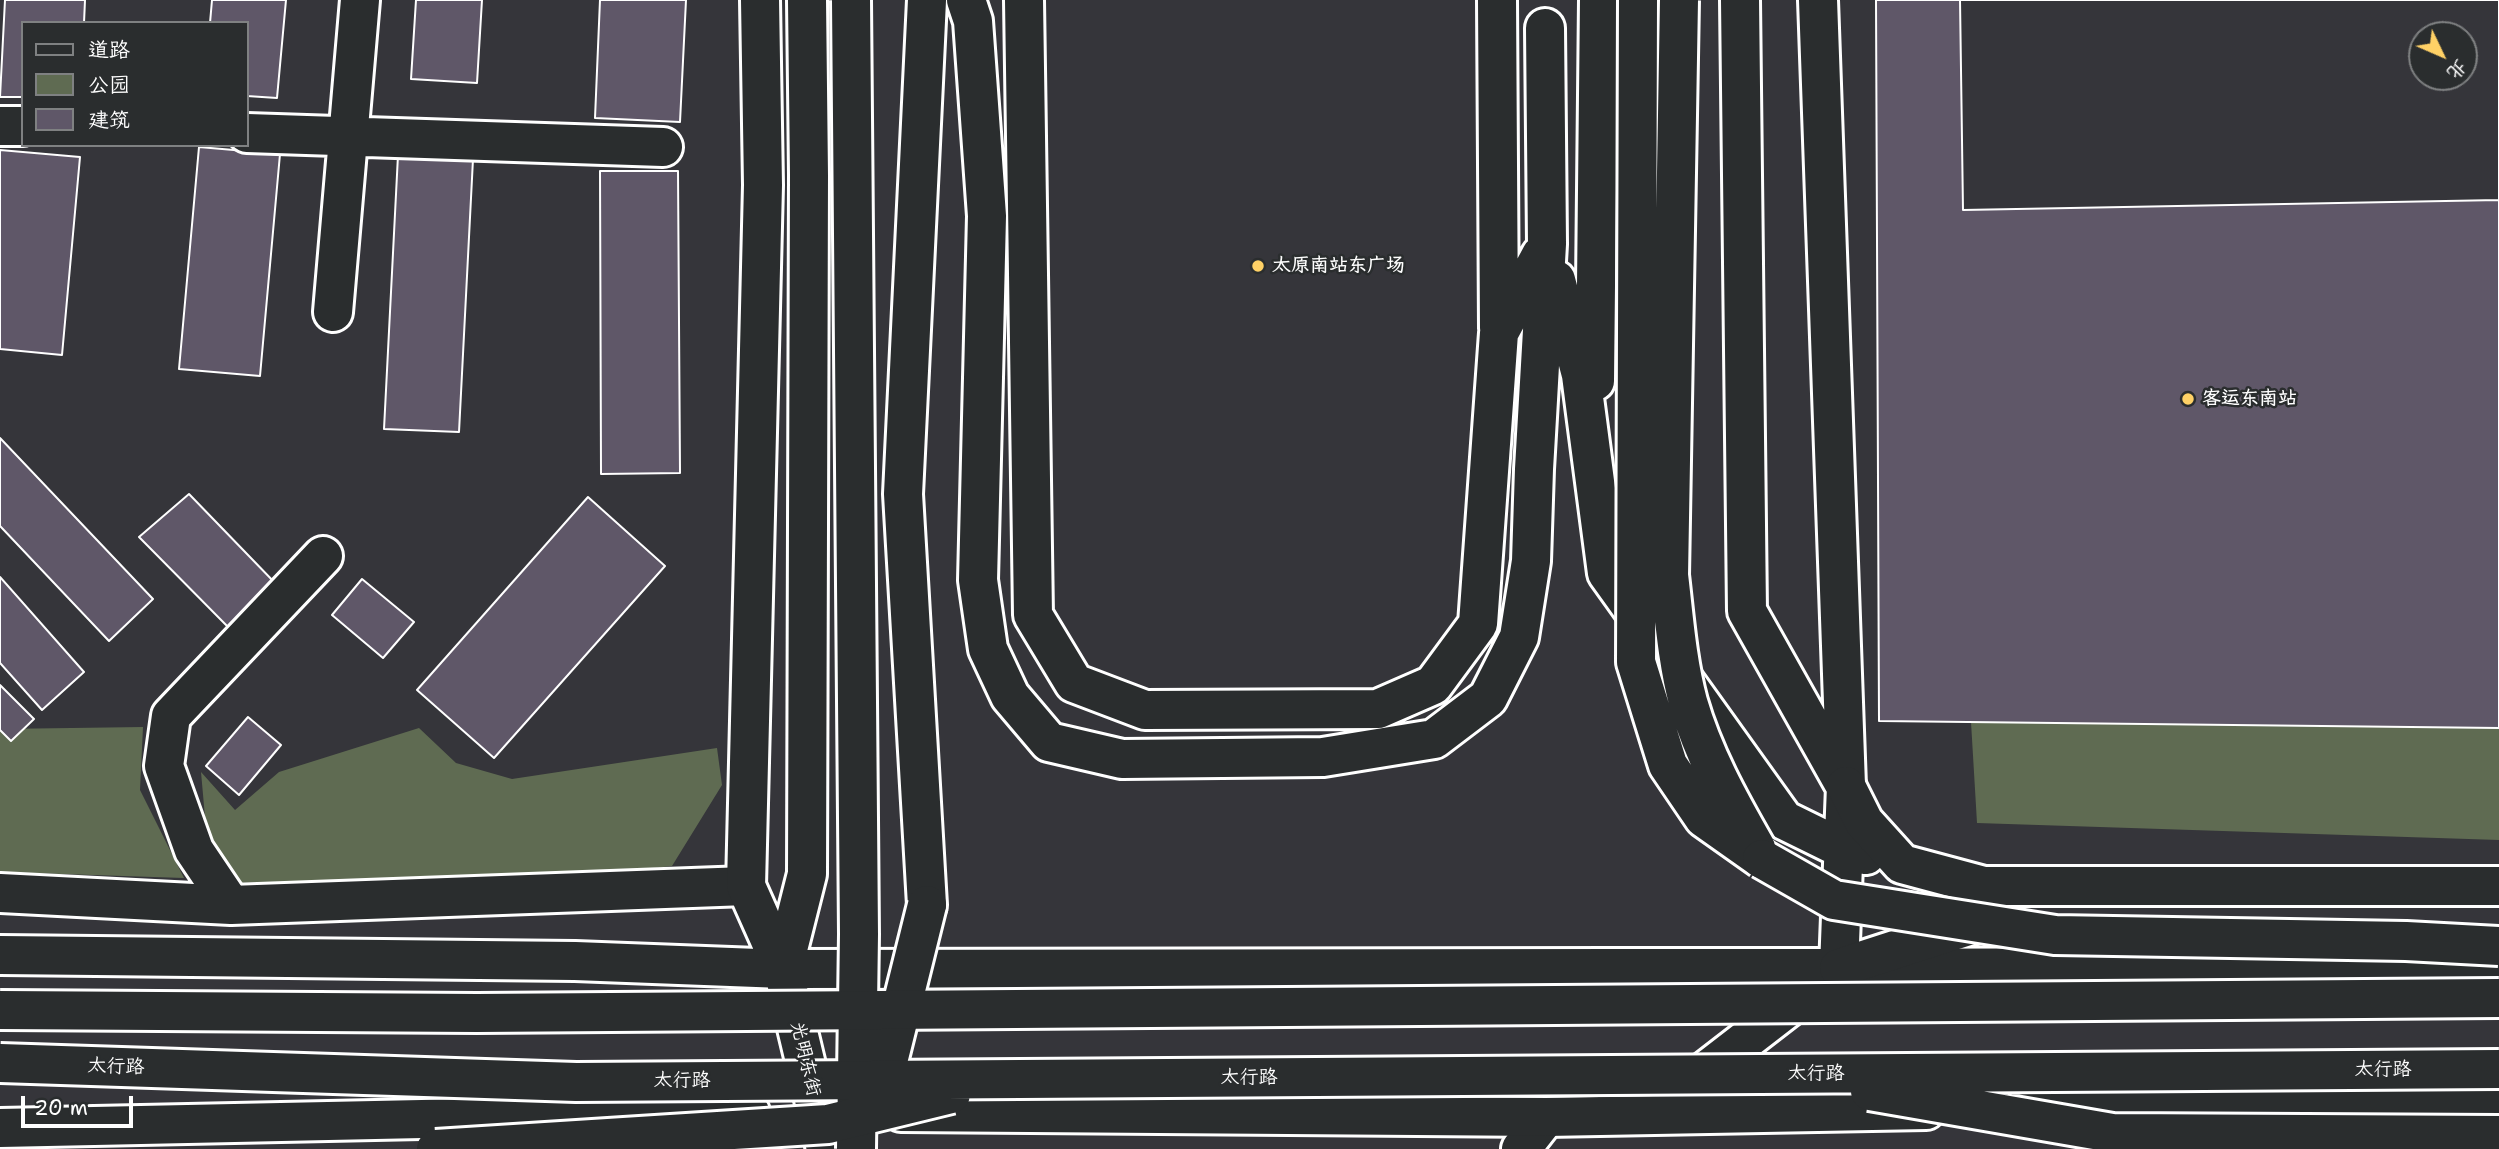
<!DOCTYPE html>
<html>
<head>
<meta charset="utf-8">
<style>
  body { margin:0 }
  #map { position:relative; width:2499px; height:1149px; overflow:hidden; background:#35353a; font-family:"Shantell Sans","LXGW WenKai TC",sans-serif }
  canvas { display:block }
  .legend { position:absolute; left:21px; top:21px; width:228px; height:126px; box-sizing:border-box; background:#2a2d2e; border:2px solid #7f8182; margin:0; padding:9px 12px; list-style:none; font-size:21px; color:#fff }
  .legend li { display:flex; align-items:center; gap:14px; height:35px }
  .legend b { width:35px; border:2px solid #7f8182 }
  .north { position:absolute; left:2408px; top:21px; width:70px; height:70px; box-sizing:border-box; background:#2a2d2e; border:2px solid #7f8182; border-radius:50%; rotate:134deg; font-size:19px; font-weight:700; line-height:28px; text-align:center; color:#fff }
  .north::after { content:''; display:block; margin:auto; width:24px; height:32px; background:#ffd166; clip-path:polygon(50% 0,100% 100%,50% 72%,0 100%) }
  .scale { position:absolute; left:21px; top:1096px; width:112px; height:32px; box-sizing:border-box; border:4px solid #fff; border-top:0; padding-left:9px; font-size:21px; line-height:24px; white-space:nowrap; color:#fff; -webkit-text-stroke:5px #2a2d2e; paint-order:stroke }
</style>
</head>
<body>
<div id="map">
<canvas width="2499" height="1149"></canvas>
<ul class="legend">
<li><b style="height:9px;background:#2a2d2e"></b>道路</li>
<li><b style="height:19px;background:#5f6b52"></b>公园</li>
<li><b style="height:19px;background:#5f5768"></b>建筑</li>
</ul>
<div class="north">北</div>
<div class="scale">20 m</div>
</div>
<script>
const c = document.querySelector('canvas').getContext('2d');
c.lineJoin = 'round';
function fill(path, color) {
  c.fillStyle = color;
  c.fill(path, 'evenodd');
}
function trace(path, color, width, dash) {
  c.strokeStyle = color;
  c.lineWidth = width;
  c.lineCap = dash ? 'butt' : 'round';
  c.setLineDash(dash || []);
  c.stroke(path);
}
function label(font, color, halo, rows, align = 'center') {
  c.font = font + ' "Shantell Sans","LXGW WenKai TC",sans-serif';
  c.lineWidth = 5;
  c.setLineDash([]);
  c.textBaseline = 'middle';
  c.strokeStyle = halo;
  c.fillStyle = color;
  for (const [text, x, y, turn = 0] of rows) {
    c.save();
    c.translate(x, y);
    c.rotate((+turn || 0) * Math.PI / 180);
    c.textAlign = isNaN(turn) ? turn : align;
    if (halo) c.strokeText(text, 0, 0);
    c.fillText(text, 0, 0);
    c.restore();
  }
}
fill(new Path2D(`
  M1971,722L2499,728V840L1977,823Z
  M143,727L140,790L184,878L0,872V729Z
  M419,728L456,763L512,779L717,748L722,785L672,866L610,873L237,883L209,862L201,772L235,810L279,772Z`), '#5f6b52');
const building = new Path2D(`
  M5,0H85L84,23H23V97H0Z
  M212,0H286L277,98L247,96V23H210Z
  M416,0H482L477,83L411,79Z
  M600,0H686L680,122L595,118Z
  M1876,0H2499V728L1879,721ZM2422,35H2464V77H2422Z
  M1960,0H2499V200L1963,210ZM2422,35H2464V77H2422Z
  M199,147L280,154L260,376L179,369Z
  M0,150L80,157L62,355L0,349Z
  M398,155L473,159L459,432L384,429Z
  M600,171H678L680,473L601,474Z
  M0,438L153,599L109,641L0,526Z
  M189,494L277,585L231,630L139,537Z
  M588,497L665,566L494,758L417,690Z
  M0,577L84,672L42,710L0,663Z
  M362,579L414,622L383,658L332,615Z
  M0,685L34,719L11,741L0,730Z
  M248,717L281,745L239,795L206,766Z`);
fill(building, '#5f5768');
trace(building, '#fff', 2);
const minor = new Path2D(`
  M0,126H23
  M247,133L663,147
  M333,312L360,0
  M0,893L231,905L746,886
  M231,905L194,850L164,766L171,716L323,556
  M1521,1149L1546,1117`);
const major = new Path2D(`
  M760,0L763,185L746,886L783,969L826,1149
  M966,0L973,21L987,216L978,580L988,649L1010,696L1049,742L1122,759L1323,757L1434,739L1488,698L1519,637L1531,561L1534,469L1547,244L1545,28
  M1024,0L1033,615L1074,683L1145,710L1378,709L1433,685L1478,624L1499,333L1541,255
  M1497,0L1499,328
  M1740,0L1747,611L1843,782
  M1556,280L1581,375L1607,573L1784,820L1843,849L1866,855
  M1595,381L1599,0
  M927,905L903,494L927,0
  M0,955L575,961L783,969L2458,967L2499,971
  M783,969L807,874L809,175L807,0
  M1685,1087L1839,968L1846,786L1818,0
  M2025,1108L2499,1100
  M901,1112L1546,1117L1926,1110
  M0,1128L750,1112`);
const highway = new Path2D(`
  M1846,786L1864,822L1902,864L1984,886H2499
  M1839,968L1987,920`);
trace(minor, '#fff', 44);
trace(major, '#fff', 44);
trace(highway, '#fff', 44);
trace(minor, '#2a2d2e', 38);
trace(major, '#2a2d2e', 38);
trace(highway, '#2a2d2e', 38);
const majorBridge = new Path2D(`
  M851,0L859,934L856,1149
  M1638,0L1636,662L1668,765L1704,818L1762,859
  M1679,0L1669,575C1674,617 1677,661 1688,702C1703,754 1729,801 1756,848
  M876,1110L927,905`);
const highwayBridge = new Path2D(`
  M1762,859L1834,900L2055,935L2406,941L2499,946
  M0,1010L477,1013L2499,998
  M0,1063L576,1082L2499,1069
  M1870,1091L2112,1133L2499,1135
  M436,1149L828,1124L951,1094`);
trace(majorBridge, '#fff', 44, []);
trace(highwayBridge, '#fff', 44, []);
trace(majorBridge, '#2a2d2e', 38);
trace(highwayBridge, '#2a2d2e', 38);
for (const [x, y, r, color] of [
  [1258,266,7,"#ffd166"],
  [2188,399,7,"#ffd166"]
]) {
  const dot = new Path2D();
  dot.arc(x, y, r, 0, 2 * Math.PI);
  c.fillStyle = color;
  c.fill(dot);
  trace(dot, '#2a2d2e', 2.5);
}
label('bold 19px', '#fff', '#2a2d2e', [
  ["太原南站东广场",1272,266],
  ["客运东南站",2202,399]
], 'left');
label('19px', '#fff', '#2a2d2e', [
  ["光明东街",805,1059,77],
  ["太行路",116,1067,2],
  ["太行路",2383,1070],
  ["太行路",1816,1074],
  ["太行路",1249,1078],
  ["太行路",682,1081]
]);
</script>
</body>
</html>
